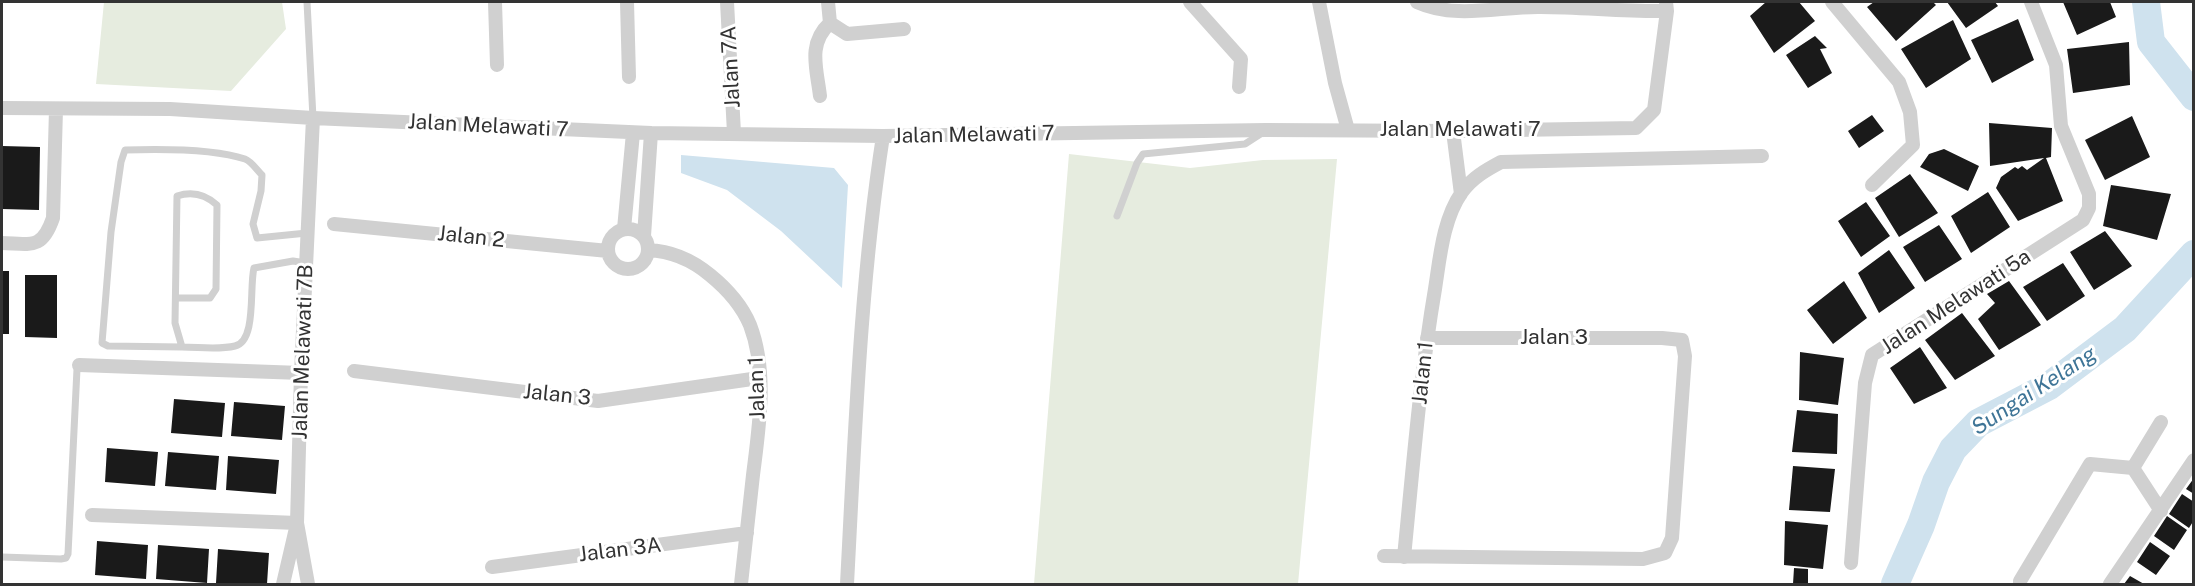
<!DOCTYPE html>
<html>
<head>
<meta charset="utf-8">
<style>
  body { margin:0 }
  #map { position:relative; width:2195px; height:586px; overflow:hidden; background:#fff; font-family:"Public Sans",sans-serif }
  canvas { display:block }
  .frame { position:absolute; inset:0; border:3px solid #333; pointer-events:none }
</style>
</head>
<body>
<div id="map">
<canvas width="2195" height="586"></canvas>
<div class="frame"></div>
</div>
<script>
const c = document.querySelector('canvas').getContext('2d');
c.lineJoin = 'round';
function fill(path, color) {
  c.fillStyle = color;
  c.fill(path, 'evenodd');
}
function trace(path, color, width, dash) {
  c.strokeStyle = color;
  c.lineWidth = width;
  c.lineCap = dash ? 'butt' : 'round';
  c.setLineDash(dash || []);
  c.stroke(path);
}
function label(font, color, halo, rows, align = 'center') {
  c.font = font + ' "Public Sans",sans-serif';
  c.lineWidth = 6;
  c.setLineDash([]);
  c.textBaseline = 'middle';
  c.strokeStyle = halo;
  c.fillStyle = color;
  for (const [text, x, y, turn = 0] of rows) {
    c.save();
    c.translate(x, y);
    c.rotate((+turn || 0) * Math.PI / 180);
    c.textAlign = isNaN(turn) ? turn : align;
    if (halo) c.strokeText(text, 0, 0);
    c.fillText(text, 0, 0);
    c.restore();
  }
}
fill(new Path2D(`
  M104,2H282L286,29L231,91L96,84Z
  M1069,154L1190,168L1263,160L1337,159L1298,584H1034Z`), '#e6ecdf');
fill(new Path2D(`
  M681,155L834,168L848,185L842,288L781,231L727,190L681,173Z`), '#cfe2ee');
trace(new Path2D(`
  M2146,2L2151,42L2194,97
  M1895,584L1921,525L1936,482L1953,449L1978,423L2049,386L2125,329L2194,254`), '#cfe2ee', 28);
fill(new Path2D(`
  M1766,2H1799L1815,21L1774,53L1750,16Z
  M1874,2H1933L1936,5L1896,41L1867,7Z
  M1947,2H1995L1998,6L1966,28Z
  M2063,2H2110L2116,17L2077,35Z
  M2018,19L2034,60L1992,83L1971,40Z
  M1953,20L1971,59L1926,88L1901,49Z
  M1815,36L1827,48L1820,49L1832,73L1808,88L1786,55Z
  M2129,42L2130,85L2073,93L2067,49Z
  M1872,115L1884,131L1859,148L1848,131Z
  M2132,116L2150,157L2105,180L2085,140Z
  M1989,123L2052,128L2051,157L2046,158L2063,201L2018,221L1996,188L2001,177L2015,167L2018,169L2022,166L2027,170L2044,158L1990,166Z
  M2,146L40,147L39,210L2,209Z
  M1944,149L1979,166L1968,191L1920,167L1929,154Z
  M1910,174L1938,213L1899,237L1875,198Z
  M2111,185L2171,194L2157,240L2103,226Z
  M1988,192L2010,227L1971,253L1951,216Z
  M1866,202L1890,236L1861,257L1838,221Z
  M1939,225L1962,259L1925,282L1903,247Z
  M2105,231L2132,266L2094,290L2070,252Z
  M1889,250L1915,288L1879,313L1858,273Z
  M2063,263L2085,296L2047,321L2023,287Z
  M2,271H9V334H2Z
  M25,275H57V338L25,337Z
  M1844,281L1867,318L1833,344L1807,310Z
  M2009,281L2041,325L1999,350L1978,319L1995,303L1987,294Z
  M1962,313L1995,356L1955,380L1925,340Z
  M1920,347L1947,388L1914,404L1890,368Z
  M1800,352L1844,358L1838,405L1799,400Z
  M174,399L225,403L222,437L171,433Z
  M234,402L285,406L282,440L231,436Z
  M1797,410L1838,414L1837,454L1792,452Z
  M107,448L158,452L155,486L105,482Z
  M168,452L219,456L216,490L165,486Z
  M228,456L279,460L276,494L226,490Z
  M1793,466L1835,469L1830,512L1789,510Z
  M2194,478V494L2186,489Z
  M2182,494L2194,502V520L2189,528L2169,514Z
  M2167,516L2187,530L2174,550L2154,536Z
  M1785,521L1828,525L1823,569L1784,565Z
  M97,541L148,545L146,579L95,575Z
  M2150,542L2170,556L2156,575L2137,562Z
  M158,545L209,549L207,583L156,579Z
  M218,549L269,553L267,584L216,583Z
  M1794,568L1808,569V584H1793Z
  M2130,576L2144,584H2124Z`), '#1a1a1a');
trace(new Path2D(`
  M307,2L313,118
  M1117,216L1137,163L1143,154L1245,144L1262,133
  M176,298H210L216,289L217,205C205,194 192,191 177,196L175,323L182,347C199,347 219,350 235,346C257,341 249,287 254,268L293,261L306,263
  M182,347L108,346L102,343L111,232L121,162L125,150C157,149 215,149 245,159C251,161 257,170 262,175L261,191L253,224L257,238L307,233
  M2,557L61,559L66,558L68,554L77,369L79,365`), '#d0d0d0', 7);
trace(new Path2D(`
  M495,2L497,65
  M627,2L629,77
  M727,2L734,133
  M828,2L830,23
  M1190,2L1241,59L1239,87
  M1319,2L1335,83L1348,130
  M1417,2C1457,20 1500,6 1541,7C1583,7 1625,12 1667,11
  M1832,2L1899,82L1910,112L1913,145L1872,185
  M830,23L847,34L904,29
  M820,96C817,69 807,44 830,23
  M2,108L170,109L313,118L651,133L883,136L1266,130L1453,131L1636,128L1654,110L1667,11L1666,2
  M1453,131L1461,194
  M334,224L608,251
  M608 249a20 20 0 1 1 40 0a20 20 0 1 1-40 0Z
  M624,229L633,133
  M644,236L651,133
  M2,243C31,244 42,250 53,218L56,109
  M648,250C672,251 692,260 710,275C726,288 742,306 750,325C768,372 759,427 753,475C749,512 745,548 741,584
  M79,365L301,373
  M354,371L598,401L759,378
  M2133,468L2161,422
  M92,515L297,523
  M1384,556L1643,559L1665,553L1672,538L1685,356L1682,340L1662,338H1427
  M1404,557C1413,467 1420,377 1435,289C1440,257 1443,219 1462,192C1472,178 1486,170 1501,162L1762,156
  M1851,563L1865,383L1872,355L2083,220L2089,208V194L2061,126L2056,65L2031,2
  M492,567L747,533
  M283,584L296,528
  M308,584L297,523L301,373L313,118
  M847,584C855,435 860,284 883,136
  M2020,584V581L2090,464L2133,468L2161,511
  M2110,584L2194,460`), '#d0d0d0', 14);
label('21px', '#333', '#fff', [
  ["Jalan 7A",731,67,-93],
  ["Jalan Melawati 7",488,126,3],
  ["Jalan Melawati 7",1460,130],
  ["Jalan Melawati 7",974,135,-1],
  ["Jalan 2",471,237,6],
  ["Jalan Melawati 5a",1956,302,-33],
  ["Jalan 3",1554,338],
  ["Jalan Melawati 7B",303,352,-88],
  ["Jalan 1",1423,373,-84],
  ["Jalan 1",757,388,-92],
  ["Jalan 3",557,395,6],
  ["Jalan 3A",620,550,-7]
]);
label('italic 22px', '#3f7597', '#fff', [
  ["Sungai Kelang",2034,391,-33]
]);
</script>
</body>
</html>
